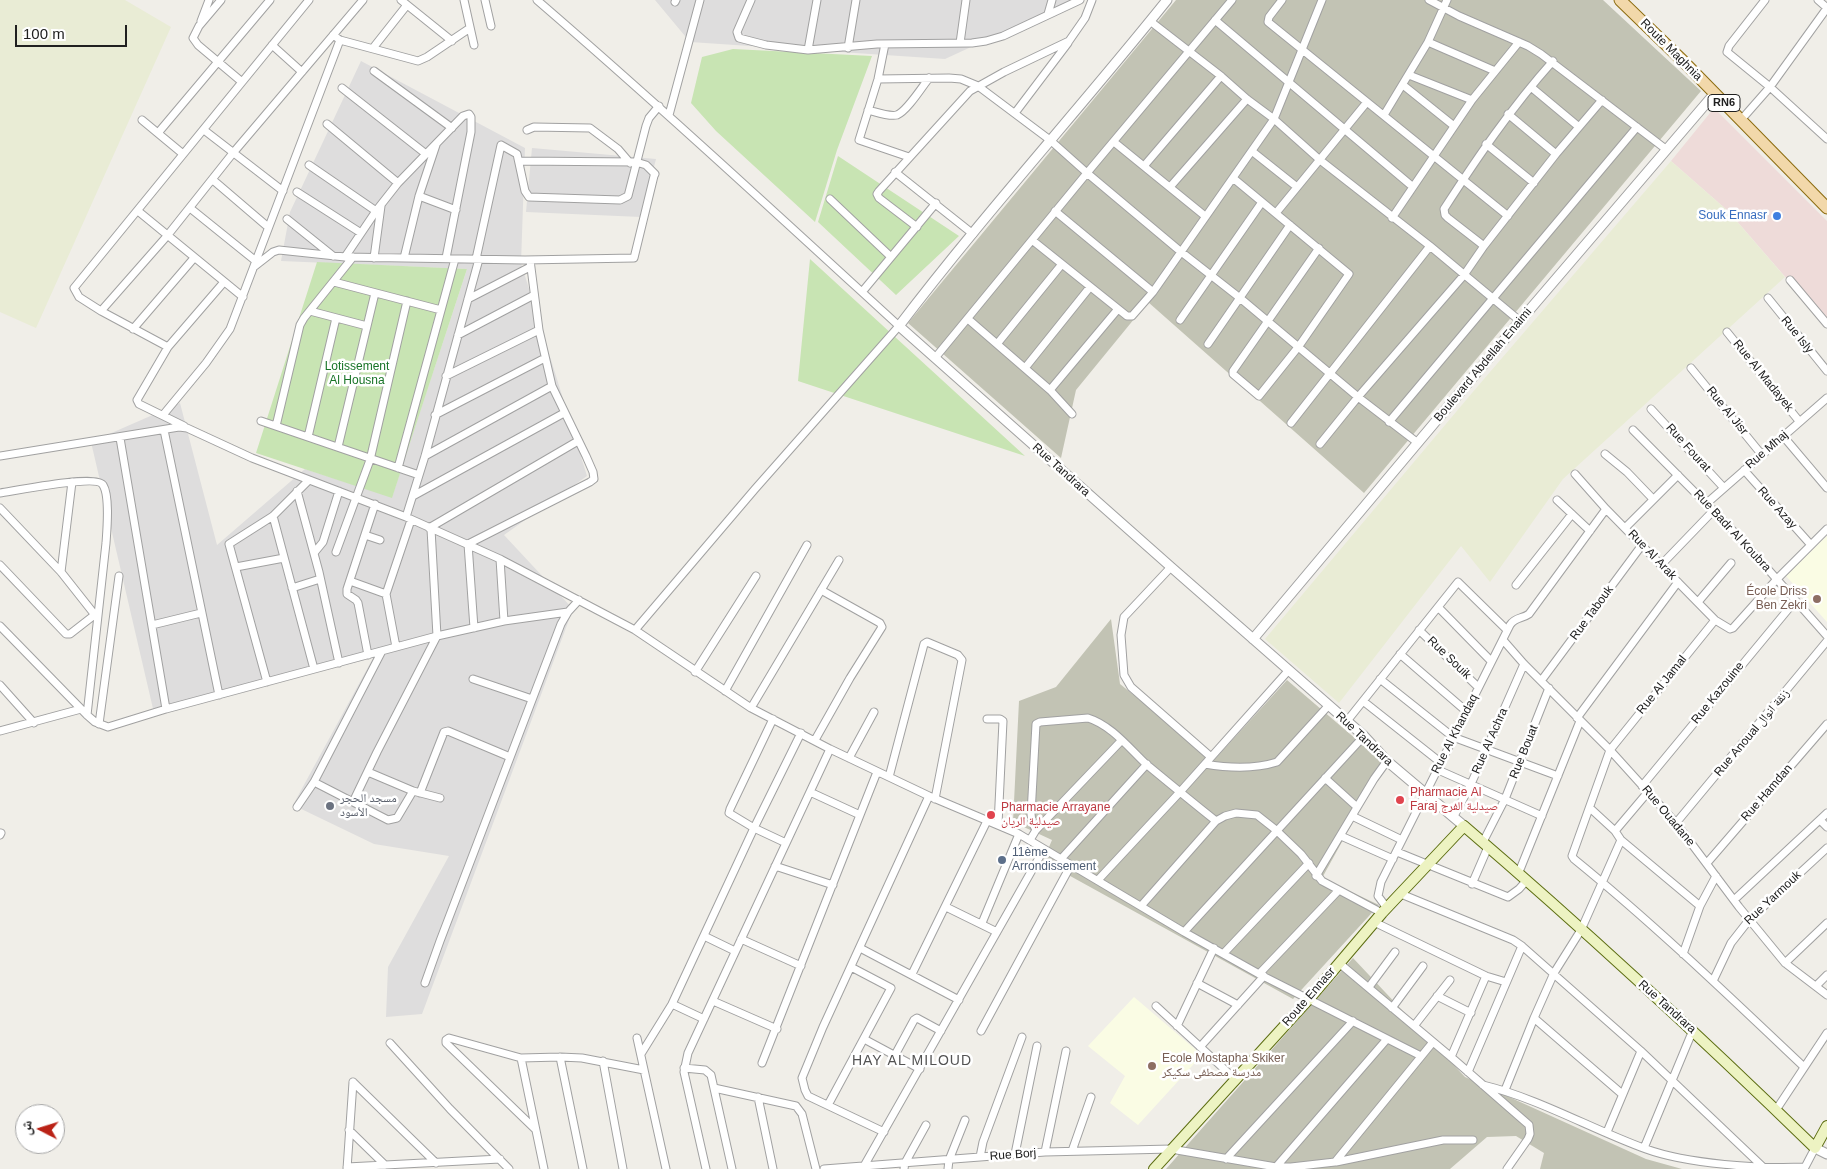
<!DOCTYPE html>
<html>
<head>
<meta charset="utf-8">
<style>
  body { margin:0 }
  #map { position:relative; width:1827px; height:1169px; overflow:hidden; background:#f0eee8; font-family:Arial,"Noto Naskh Arabic",sans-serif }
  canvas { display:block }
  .north { position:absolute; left:15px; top:1104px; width:50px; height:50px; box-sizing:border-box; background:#fff; border:1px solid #a6a6a6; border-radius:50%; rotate:275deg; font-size:14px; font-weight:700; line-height:20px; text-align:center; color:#202020 }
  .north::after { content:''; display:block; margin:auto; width:18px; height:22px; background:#ba2216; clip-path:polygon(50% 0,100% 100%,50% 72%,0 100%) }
  .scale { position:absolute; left:15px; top:25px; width:112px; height:22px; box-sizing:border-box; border:2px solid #202020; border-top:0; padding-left:6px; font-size:15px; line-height:18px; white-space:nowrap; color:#202020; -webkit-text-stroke:4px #fff; paint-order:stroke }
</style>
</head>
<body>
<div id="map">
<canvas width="1827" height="1169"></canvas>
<div class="north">ش</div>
<div class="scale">100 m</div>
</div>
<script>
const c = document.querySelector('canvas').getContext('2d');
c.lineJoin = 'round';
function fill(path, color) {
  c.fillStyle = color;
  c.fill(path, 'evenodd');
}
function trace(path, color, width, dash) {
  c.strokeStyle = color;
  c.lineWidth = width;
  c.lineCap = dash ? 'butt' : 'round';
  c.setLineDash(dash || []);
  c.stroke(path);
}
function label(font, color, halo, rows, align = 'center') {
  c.font = font + ' Arial,"Noto Naskh Arabic",sans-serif';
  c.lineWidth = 5;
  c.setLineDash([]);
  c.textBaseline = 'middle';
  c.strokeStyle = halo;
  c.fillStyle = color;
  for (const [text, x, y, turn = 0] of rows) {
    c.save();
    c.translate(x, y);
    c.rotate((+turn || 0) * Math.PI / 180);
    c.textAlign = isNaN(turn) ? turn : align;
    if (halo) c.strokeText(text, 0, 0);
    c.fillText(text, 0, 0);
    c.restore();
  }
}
fill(new Path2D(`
  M655,0H1073L945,59L690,42Z
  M361,61L525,148L521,263L587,476L504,535L573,609L422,1014L386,1017L388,967L449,856L374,844L293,805L373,658L154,713L91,442L180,403L217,545L305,469L392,497L467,269L281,261L290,212Z
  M532,148L656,159L641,217L526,212Z`), '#dedddd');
fill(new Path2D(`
  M1714,108L1827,221V325L1728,211L1671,161Z`), '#eedbd9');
fill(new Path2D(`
  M1827,536V622L1786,576Z
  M1134,997L1202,1055L1138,1125L1110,1103L1125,1076L1088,1046Z`), '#fafce4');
fill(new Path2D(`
  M1176,0H1603L1701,91L1364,493L1148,302L1076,390L1061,458L908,323Z
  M1111,619L1120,684L1214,760L1287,680L1385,764L1322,878L1379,905L1293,999L1043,861L1052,840L1013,822L1019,701L1056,687Z
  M1353,958L1465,1077L1646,1159L1682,1169H1540L1544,1153L1516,1136L1487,1137L1450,1169H1166Z`), '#c2c3b4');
fill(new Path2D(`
  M0,0H125L171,27L36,328L0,312Z
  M1671,161L1728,211L1785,277L1563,479L1490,582L1461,546L1339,703L1265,639L1472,393Z`), '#e9ecd5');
fill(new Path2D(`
  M733,49L872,56L837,150L815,222L716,131L691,103L702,57Z
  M838,156L959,236L896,295L818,222Z
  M810,259L1025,456L798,381Z
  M317,262L467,269L392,498L256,453Z`), '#c8e4b3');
const minor = new Path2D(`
  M221,0L199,26L193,38L198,45L242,82
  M401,0L452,41
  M464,0L474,45
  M485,0L491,26
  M537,0C660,106 779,216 899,326L755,489L635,630
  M751,0L737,32L739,38L766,45L808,50L877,44L972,43L986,41L1003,36L1080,0
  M1282,0L1269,17L1268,22L1508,216
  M1429,0L1459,16L1528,46L1541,54L1667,150
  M1765,0L1729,46L1727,52L1770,87L1827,139
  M1818,0L1827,8
  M675,2L676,0
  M1048,14L1052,0
  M1215,20L1413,187
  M201,21L209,0
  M1150,21L1221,76L1247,99L1274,119L1320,160L1430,246L1520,321
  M340,40L418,61L427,57L470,28
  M1428,42L1495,71
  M960,43L966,0
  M885,44L878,79L859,140L909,157
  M272,45L302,72
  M373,48L407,5
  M848,48L856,0
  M808,50L817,0
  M374,71L452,128
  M1409,75L1472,100
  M878,79L949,78L961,79L978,86L1050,140L1087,173L1180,251L1240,298L1358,397L1418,443
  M1403,85L1454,126
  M1531,87L1579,127
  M342,88L426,154
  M868,110C876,112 889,117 897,115C907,111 922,87 929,78
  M1015,113L1068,43
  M1508,114L1556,154
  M669,115L700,0
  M1384,115L1428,42L1447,0
  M142,120L183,154
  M1741,120L1770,87L1827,8
  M327,124L398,183
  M204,130L283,191
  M527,130L534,127L590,128L618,149L630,163
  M158,133L270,0
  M1114,142L1205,216
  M1486,144L1534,183
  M1253,152L1297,187
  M309,165L376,211
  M1144,166L1221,76
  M895,172L973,234
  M1233,178L1349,274L1299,346L1259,396L1233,374V371L1319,248
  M213,180L268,227
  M1170,187L1247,99
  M297,192L361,233
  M419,196L456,210
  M830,199L891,257
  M190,208L257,262
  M138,211L243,297
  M1055,211L1153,292
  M1276,213L1367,102
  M1392,218L1472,100L1519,42
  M287,219L333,256
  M917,227L879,198L877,194L879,191L970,91L1004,72L1069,41L1085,18L1092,0
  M1032,240L1127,316H1132L1153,292L1274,119L1322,0
  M1484,246L1448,218L1445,215L1444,209C1477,158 1511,108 1553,61
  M345,257L376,211L398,183L463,116L469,114L471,117V132L446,258
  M374,258L381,206
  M404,258L419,196L436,145
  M476,259L501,145L517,154L525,191L529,197L620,200L628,196L646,126L649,118L659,106
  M255,266L273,252L279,250L345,257L525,260L634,258L654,176L655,174L646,165L636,162L519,161
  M1790,280L1827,324
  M334,282L441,310
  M862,292L936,203
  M1768,298L1827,371
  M468,299L530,267
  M101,311L167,236L233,153L363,0
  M310,311L367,326
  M968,319L1050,390L1072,414
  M1180,320L1262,202
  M133,329L194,258
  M1727,332L1799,421
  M458,335L534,295
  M997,344L1062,264
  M1208,344L1290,225
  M168,347L101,311L79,297L74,288L309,0
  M935,358L1087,173L1232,0
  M1025,368L1090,287
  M1691,368L1762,455
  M446,376L539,330
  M1050,390L1118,309
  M1651,409L1724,488
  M163,415L206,363L230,329L340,40L333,35
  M435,415L545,358
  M261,421L419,475
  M1389,422L1637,127
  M1291,423L1430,246
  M184,426L139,404L137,400L168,347L224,282
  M276,426L300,325L304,318L353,257
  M164,430L219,695
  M1633,430L1743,541L1827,636
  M1783,436L1827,488
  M308,437L336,318
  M120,438L166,709
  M1320,444L1358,397L1464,275L1484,246L1556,154L1602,100
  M338,447L375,293
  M1605,454L1627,472L1653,499
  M0,456L179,427L187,428L252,458L406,517L500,559L635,630L751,708L830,749L929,796L1019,834L1184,932L1259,974L1421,1056
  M425,456L552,386
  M398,468L455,259
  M1744,470L1811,545
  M1575,474L1606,509L1715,620L1730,629L1733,628L1777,579L1827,529
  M297,491L319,572L339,663
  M0,493C14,491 97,474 103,485C110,496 107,529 106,543L87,715
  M413,496L564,413
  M1557,500L1590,531
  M1707,503L1827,398
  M0,508L61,572L95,615
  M273,516L314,669
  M406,517L425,456L479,259
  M429,528L578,441
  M1625,528L1678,475
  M365,535L380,540
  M336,552L370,460L407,301
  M314,553L323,542L339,491
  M500,559L504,621
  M0,565L66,634H70L97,613
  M1661,565L1714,510
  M236,567L284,558
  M1171,567L1124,617L1121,635L1124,675L1131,687L1211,757
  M61,572L72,482
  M350,581L386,594
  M1516,585L1572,514
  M292,588L320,579
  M1698,602L1731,563
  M1438,607L1491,661
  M1715,620L1610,750L1572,856L1574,859C1654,924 1729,996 1804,1067
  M152,625L201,613
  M0,626L87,715L95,722L108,727L166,709L437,636L504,621L568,612L579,600
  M474,628L468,544L590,482L594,479L593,472L586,456L552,386L539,330L530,260
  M1419,630L1478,687
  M1503,640L1524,664L1610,750L1676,823L1739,907L1785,963L1827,995
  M396,647L386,594L411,520
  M1400,654L1466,711
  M368,655L358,603L356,600L347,594V589L375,504
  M695,672L756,576
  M473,679L532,699
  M1380,679L1453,737L1558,776
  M1541,681L1642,545
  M267,682L229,544L273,516L309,480
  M0,685L34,723
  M725,691L807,545
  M1363,701L1440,762
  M751,708L839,560
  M1577,718L1678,582
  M773,719L730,809L729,813L754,828L786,843
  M987,719H1000L1003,721L998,825
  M1347,721L1458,582L1507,630
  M99,724L119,576
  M0,731L81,709
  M815,740L850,678L882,627L880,623L821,590
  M849,758L874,712
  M1205,764C1228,768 1255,769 1277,762L1329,705
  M1436,769L1542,816
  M368,772L413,791L440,798
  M889,777L924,644L927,642L958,655L962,660L935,799
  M1325,778L1357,807
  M314,782L388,820L397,818L413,791
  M1642,786L1795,601
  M810,792L860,815
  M420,793L444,732L448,731L510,757
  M353,802L377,752L437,636L431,529
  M297,807L314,782L382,651
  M1590,808L1615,831L1621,840L1700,906
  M1352,816L1402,840
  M1454,816L1471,784L1524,664
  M1820,820L1827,827
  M1676,823L1827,641
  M1036,830L1032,822L1031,814L1036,724L1040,722L1088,718C1111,725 1129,748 1146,764C1169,783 1192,802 1216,821L1225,816L1236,813L1257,815L1276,830L1301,854L1322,881L1382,913
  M1615,831L1648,792
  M0,835L1,833
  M1341,836L1393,859
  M1030,840L1036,830L1121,741
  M1483,842L1505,799L1549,688
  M1397,852L1508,897L1519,889L1527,880
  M1061,859L1147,764
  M1707,863L1827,724
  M775,866L833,885
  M1519,872L1580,721
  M1316,876L1374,779L1387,761
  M1098,880L1180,792L1288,671
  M1472,884L1488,847
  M1401,894L1513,940L1522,946L1641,1051L1763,1167
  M1734,900L1827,813
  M1141,906L1216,821
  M946,907L997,932
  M1387,908L1378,896L1381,882L1510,625C1515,617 1522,619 1529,614L1606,509
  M1374,922L1486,976L1506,982
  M982,923L1019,834
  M1184,932L1364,736
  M704,936L735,951
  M741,939L801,966
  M860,948L959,1000
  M1224,953L1309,863
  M1683,954L1700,906L1716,876
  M1339,963L1451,1057L1529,1125L1530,1134L1528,1139L1507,1169
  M1785,963L1827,923
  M912,974L987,821
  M1259,974L1338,891
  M1713,981L1731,943L1749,920L1827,848
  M425,983L440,941L561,624L568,612
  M1197,983L1238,1005
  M1816,986L1827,975
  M1369,987L1395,952
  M1437,996L1471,1013
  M713,1001L777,1029
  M672,1004L704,1019
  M1156,1006L1236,1080
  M1392,1008L1423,966
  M1534,1018L1622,1094
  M1177,1026L1214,948
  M1414,1026L1450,980
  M981,1031L1071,865
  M637,1038L666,1169
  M864,1039L920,1069
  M390,1043L450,1109L509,1169
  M1200,1047L1264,976
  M641,1054L672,1004L754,828L801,733
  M895,1055L914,1020L917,1018L941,1031
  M560,1057L583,1169
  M1451,1057L1486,976
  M521,1058L544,1169
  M603,1061L623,1169
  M762,1063L877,772
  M684,1068L705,1070L711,1075L732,1169
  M1468,1072L1522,946
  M353,1082L436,1163
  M1483,1085C1540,1099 1591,1129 1646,1149C1687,1164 1761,1169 1804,1167
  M714,1088L796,1106L802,1114L816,1169
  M1505,1090L1534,1018L1554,973L1581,930L1621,840
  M758,1097L773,1169
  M828,1105L891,988L851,967
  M1776,1110L1827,1033
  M535,1129L446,1043V1040L449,1038L521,1058L560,1057L582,1058L644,1070
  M349,1130L385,1165
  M884,1132L808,1096L805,1090L802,1078L823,1027L929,796
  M1607,1132L1641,1051
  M1644,1148L1693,1030
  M1072,1151L1091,1097
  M1045,1152L1066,1051
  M1015,1154L1037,1046
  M980,1157L983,1142L1022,1037
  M1226,1159L1353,1021
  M1336,1162L1443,1140H1473
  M864,1166L1044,849
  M347,1167L500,1159
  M1276,1167L1387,1039
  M347,1169L353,1082
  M706,1169L684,1072L688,1053L830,749
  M824,1169L1045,1152L1171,1149L1276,1167H1291L1335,1162L1433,1042
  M904,1169L905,1163L926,1125
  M948,1169L949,1160L965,1120
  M1804,1169L1815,1148`);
const tertiary = new Path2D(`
  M1167,0C1079,110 984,214 899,326L1171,567L1364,736L1387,761L1464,826
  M1253,639L1520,321L1715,93
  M1815,1148L1827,1154`);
const secondary = new Path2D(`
  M1154,1169L1308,1000L1382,913L1464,826C1584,929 1701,1037 1815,1148L1827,1126`);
const primary = new Path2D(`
  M1620,0L1685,63L1827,208`);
trace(minor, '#a1a1a1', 9);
trace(tertiary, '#a1a1a1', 11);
trace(secondary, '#5c6d11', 12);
trace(primary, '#8c6c10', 13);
trace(minor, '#fff', 7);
trace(tertiary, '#fff', 9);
trace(secondary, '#edf3c2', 10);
trace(primary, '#f2d8aa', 11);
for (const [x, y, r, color] of [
  [1777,216,5,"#3f7fe0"],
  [1817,599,5,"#8d6e63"],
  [1400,800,5,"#e0444e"],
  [330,806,5,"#6b7280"],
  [991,815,5,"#e0444e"],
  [1002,860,5,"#5c6f8a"],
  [1152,1066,5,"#8d6e63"]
]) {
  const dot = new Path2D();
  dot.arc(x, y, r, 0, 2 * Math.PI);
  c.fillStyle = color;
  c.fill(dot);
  trace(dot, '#fff', 2);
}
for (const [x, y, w] of [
  [1724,103,32]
]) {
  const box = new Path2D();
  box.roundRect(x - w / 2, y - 8.5, w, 17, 4);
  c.fillStyle = '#fff';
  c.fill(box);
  trace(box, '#202020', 1);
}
label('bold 11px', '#202020', null, [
  ["RN6",1724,103]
]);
label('12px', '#202020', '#fff', [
  ["Route Maghnia",1671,50,45],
  ["Rue Isly",1797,335,51],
  ["Boulevard Abdellah Enaimi",1483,365,-50],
  ["Rue Al Madayek",1763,376,51],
  ["Rue Al Jisr",1727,411,51],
  ["Rue Fourat",1688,448,48],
  ["Rue Mhaj",1767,450,-41],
  ["Rue Tandrara",1061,470,42],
  ["Rue Azay",1777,508,48],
  ["Rue Badr Al Koubra",1732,531,47],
  ["Rue Al Arak",1652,555,46],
  ["Rue Tabouk",1592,613,-54],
  ["Rue Souik",1449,658,44],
  ["Rue Al Jamal",1662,685,-51],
  ["Rue Kazouine",1718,693,-51],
  ["Rue Anoual زنقة انوال",1752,733,-50],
  ["Rue Al Khandaq",1455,734,-63],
  ["Rue Tandrara",1364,739,43],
  ["Rue Al Achra",1490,741,-66],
  ["Rue Bouat",1524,752,-68],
  ["Rue Hamdan",1767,793,-49],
  ["Rue Ouadane",1668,816,50],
  ["Rue Yarmouk",1773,898,-43],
  ["Route Ennasr",1309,997,-49],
  ["Rue Tandrara",1667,1007,42],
  ["Rue Borj",1013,1155,-4]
]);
label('12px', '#366cbe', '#fff', [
  ["Souk Ennasr",1767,216]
], 'right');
label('12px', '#187427', '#fff', [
  ["Lotissement",357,367],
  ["Al Housna",357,381]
]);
label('12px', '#785e54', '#fff', [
  ["École Driss",1807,592],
  ["Ben Zekri",1807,606],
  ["Ecole Mostapha Skiker",1162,1059,"left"],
  ["مدرسة مصطفى سكيكر",1162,1073,"left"]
], 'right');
label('12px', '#be3a42', '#fff', [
  ["Pharmacie Al",1410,793],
  ["Faraj صيدلية الفرج",1410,807],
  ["Pharmacie Arrayane",1001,808],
  ["صيدلية الريان",1001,822]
], 'left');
label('12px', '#5b616d', '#fff', [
  ["مسجد الحجر",340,799],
  ["الأسود",340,813]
], 'left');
label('12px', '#4e5e75', '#fff', [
  ["11ème",1012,853],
  ["Arrondissement",1012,867]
], 'left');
c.letterSpacing = '1px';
label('14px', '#535353', '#fff', [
  ["HAY AL MILOUD",912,1061]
]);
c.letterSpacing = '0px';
</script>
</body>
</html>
